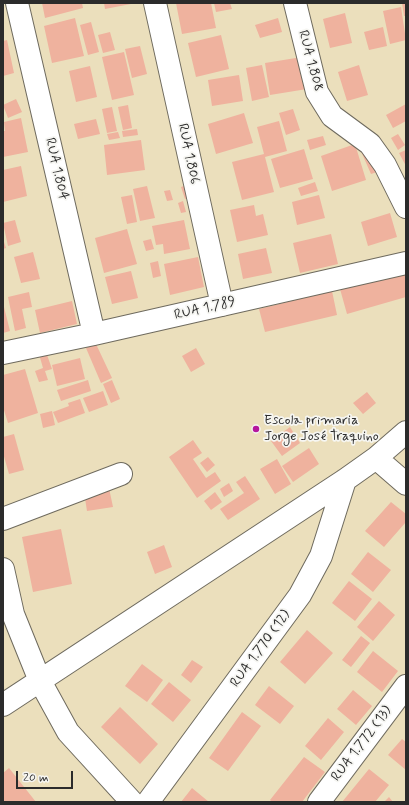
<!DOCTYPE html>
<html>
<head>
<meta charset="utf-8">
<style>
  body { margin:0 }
  #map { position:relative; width:409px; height:805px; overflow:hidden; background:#ebdfbc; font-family:Mynerve,sans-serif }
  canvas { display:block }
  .frame { position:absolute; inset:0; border:4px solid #2b2b2b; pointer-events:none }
  .scale { position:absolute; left:16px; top:771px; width:57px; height:18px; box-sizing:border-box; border:2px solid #2b2b2b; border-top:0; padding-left:5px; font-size:12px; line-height:14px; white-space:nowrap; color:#2b2b2b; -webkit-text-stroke:3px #f6f6f2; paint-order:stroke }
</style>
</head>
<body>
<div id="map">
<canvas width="409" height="805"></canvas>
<div class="frame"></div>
<div class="scale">20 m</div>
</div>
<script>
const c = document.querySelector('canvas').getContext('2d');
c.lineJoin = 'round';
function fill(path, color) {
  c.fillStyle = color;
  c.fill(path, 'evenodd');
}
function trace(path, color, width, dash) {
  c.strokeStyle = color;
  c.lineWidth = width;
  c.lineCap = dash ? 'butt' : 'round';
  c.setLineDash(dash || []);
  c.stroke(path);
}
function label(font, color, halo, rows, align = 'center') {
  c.font = font + ' Mynerve,sans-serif';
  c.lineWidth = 3.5;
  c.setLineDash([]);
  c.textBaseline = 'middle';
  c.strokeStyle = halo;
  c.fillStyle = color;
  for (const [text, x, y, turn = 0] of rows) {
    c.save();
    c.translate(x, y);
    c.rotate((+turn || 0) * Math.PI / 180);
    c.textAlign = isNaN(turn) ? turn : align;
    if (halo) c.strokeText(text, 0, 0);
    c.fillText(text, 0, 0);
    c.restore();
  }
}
fill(new Path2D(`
  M42,3H82L83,8L45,18Z
  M104,3H131V4L105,9Z
  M176,3H211L216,28L182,34Z
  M214,3H230L232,9L216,12Z
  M402,3H406V16H404Z
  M401,7L406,40L390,44L383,11Z
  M345,13L352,43L330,48L323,19Z
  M75,18L84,56L52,63L44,26Z
  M278,18L282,32L260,38L255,25Z
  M91,22L99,52L88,55L80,25Z
  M383,27L387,46L369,50L364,32Z
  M110,32L115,50L103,53L98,35Z
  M221,35L229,69L196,77L188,43Z
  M7,40L14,73L3,76V41Z
  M140,46L147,74L132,78L125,49Z
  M124,52L134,95L112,100L102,57Z
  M302,57L307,89L270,95L265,63Z
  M262,65L269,97L252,101L246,68Z
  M359,65L368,95L347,101L338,72Z
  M90,66L97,97L76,102L69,71Z
  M239,75L243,101L212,106L208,80Z
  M16,99L22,112L8,118L3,105Z
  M406,104V121L393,128L386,115Z
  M128,105L132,128L123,130L118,107Z
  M112,107L117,131L107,133L102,109Z
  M293,109L300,130L286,135L279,113Z
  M244,113L253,143L216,154L208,124Z
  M21,118L28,152L3,157V131H5L4,122Z
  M96,119L100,134L78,139L74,124Z
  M279,121L287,151L265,157L274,192L242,200L232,162L264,154L257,127Z
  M137,129L138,135L123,137L122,131Z
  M118,132L120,138L109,140L107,134Z
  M398,134L405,145L398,150L391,138Z
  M323,136L326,145L310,150L307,140Z
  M141,140L145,170L107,175L104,145Z
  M355,144L366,180L332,191L321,156Z
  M304,149L313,179L280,188L271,159Z
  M360,149L380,171L371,174Z
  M406,150V166L399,153Z
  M21,166L27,196L3,202V170Z
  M315,182L318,191L301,196L298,188Z
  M190,184L194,196L185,199L181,187Z
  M147,186L155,218L140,221L133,189Z
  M170,190L173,200L167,201L164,191Z
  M132,195L137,222L127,224L121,197Z
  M319,195L325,218L297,225L292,202Z
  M183,201L186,212L181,213L178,203Z
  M254,205L256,216L263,214L268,235L237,242L230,210Z
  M390,213L397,237L368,246L361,222Z
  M15,220L21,242L8,246L3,223Z
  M184,220L190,249L164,254L163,244L156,245L152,226Z
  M127,229L137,264L104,273L95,238Z
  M331,234L338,264L300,273L293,243Z
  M3,239L6,248L3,249Z
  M151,239L154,249L146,251L143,241Z
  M266,248L272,273L243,279L238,254Z
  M33,252L40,279L21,283L14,257Z
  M198,257L204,287L170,295L164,264Z
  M158,261L161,276L153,278L150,263Z
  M131,271L138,298L112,304L105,277Z
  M406,271V297L347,314L340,289Z
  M332,291L337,315L265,332L259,309Z
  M29,292L32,307L22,309L26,328L15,331L8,297Z
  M72,301L77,324L40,333L35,310Z
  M3,303L10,331L3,333Z
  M96,344L112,378L101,383L86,348Z
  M196,348L205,364L191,372L182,356Z
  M46,352L52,369L45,371L48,380L39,382L35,371L43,368L39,354Z
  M80,358L85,379L57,386L52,365Z
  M25,369L38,413L8,423L3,407V375Z
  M88,380L91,391L61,401L57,390Z
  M112,380L120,399L111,403L103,384Z
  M103,391L108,405L89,412L83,398Z
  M367,392L376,403L363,414L353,403Z
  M80,399L85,413L58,423L53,412L69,406L68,403Z
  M52,411L55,425L43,428L40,414Z
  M290,427L300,443L282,456L271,441Z
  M14,434L24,470L9,474L3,453V437Z
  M193,440L202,453L193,459L206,478L215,472L221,481L197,498L169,457Z
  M309,448L319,464L293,482L282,466Z
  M208,457L215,465L207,472L200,463Z
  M277,459L291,484L275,494L260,469Z
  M245,476L260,499L228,520L220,509L244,493L236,482Z
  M229,483L233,491L224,497L220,489Z
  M109,488L113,507L87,511L84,492Z
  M215,492L222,502L211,510L204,501Z
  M391,502L406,514V522L384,547L365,531Z
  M61,529L72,584L33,592L22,537Z
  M164,545L172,567L155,574L147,552Z
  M368,552L391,570L373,592L351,574Z
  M349,581L372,599L355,621L332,603Z
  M379,601L395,615L373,641L357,627Z
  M307,630L333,653L305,684L280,662Z
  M361,636L370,643L351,667L342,660Z
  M373,651L398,671L382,692L357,672Z
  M192,660L203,667L191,683L181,675Z
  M142,664L163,680L147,702L125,686Z
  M169,682L191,700L173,722L151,704Z
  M269,686L294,706L280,724L255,705Z
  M353,690L372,706L356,725L337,709Z
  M120,707L158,744L140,764L101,727Z
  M242,712L261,726L228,771L209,758Z
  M328,718L344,732L321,760L305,746Z
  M402,739L406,742V770L388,755Z
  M304,757L325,772L302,802H272L270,800Z
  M9,768L36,802H3V773Z
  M369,769L389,785L375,802H342Z
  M192,788L209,802H181Z
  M389,797L393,802H384Z`), '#efb29e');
const minor = new Path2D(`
  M17,3L94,334
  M155,3L222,305
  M295,3L317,92L332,116L370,144L385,165L406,207
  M3,353L94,334L406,263
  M376,458L406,484
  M3,519L121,474
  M3,569L13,614L40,681L68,732L132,802
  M3,705L345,480L376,458L406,432
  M148,802L300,595L321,556L345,480
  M319,802L406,686`);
trace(minor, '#6e6a5e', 24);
trace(minor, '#fff', 22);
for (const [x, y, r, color] of [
  [256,429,4,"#b5179e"]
]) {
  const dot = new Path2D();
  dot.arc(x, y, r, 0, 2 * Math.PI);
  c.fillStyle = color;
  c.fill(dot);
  trace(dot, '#f6f6f2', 1.5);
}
label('14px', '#2b2b2b', '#f6f6f2', [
  ["RUA 1.808",310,61,75],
  ["RUA 1.806",188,154,78],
  ["RUA 1.804",56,169,77],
  ["RUA 1.789",205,309,-13],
  ["RUA 1.770 (12)",261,649,-54],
  ["RUA 1.772 (13)",362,744,-53]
]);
label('14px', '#2b2b2b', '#f6f6f2', [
  ["Escola primaria",264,421],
  ["Jorge José Traquino",264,437]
], 'left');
</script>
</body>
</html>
